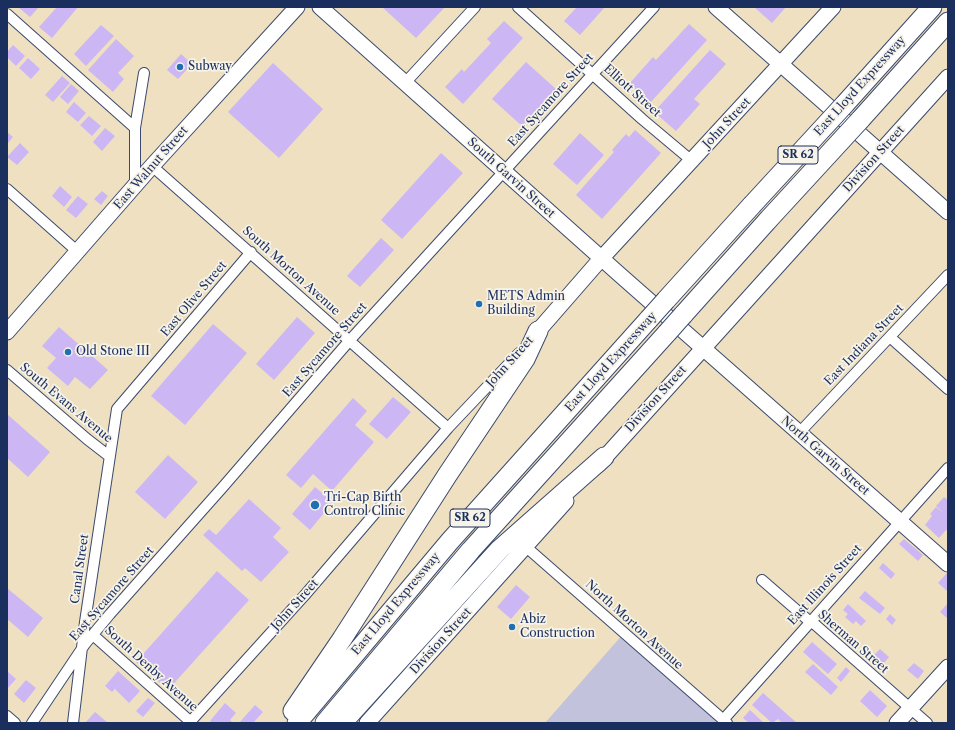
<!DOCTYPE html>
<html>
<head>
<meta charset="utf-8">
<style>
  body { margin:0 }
  #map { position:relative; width:955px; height:730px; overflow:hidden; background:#eee0c0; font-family:"Libre Caslon Text",serif }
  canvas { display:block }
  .frame { position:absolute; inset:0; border:8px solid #1b2f5e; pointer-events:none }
</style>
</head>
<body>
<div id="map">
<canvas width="955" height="730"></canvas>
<div class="frame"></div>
</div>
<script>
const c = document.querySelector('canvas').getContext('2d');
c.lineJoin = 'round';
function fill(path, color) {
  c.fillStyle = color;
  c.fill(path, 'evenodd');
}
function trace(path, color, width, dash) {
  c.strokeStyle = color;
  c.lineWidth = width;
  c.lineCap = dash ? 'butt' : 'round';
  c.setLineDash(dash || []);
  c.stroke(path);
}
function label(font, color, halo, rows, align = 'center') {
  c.font = font + ' "Libre Caslon Text",serif';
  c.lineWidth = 3.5;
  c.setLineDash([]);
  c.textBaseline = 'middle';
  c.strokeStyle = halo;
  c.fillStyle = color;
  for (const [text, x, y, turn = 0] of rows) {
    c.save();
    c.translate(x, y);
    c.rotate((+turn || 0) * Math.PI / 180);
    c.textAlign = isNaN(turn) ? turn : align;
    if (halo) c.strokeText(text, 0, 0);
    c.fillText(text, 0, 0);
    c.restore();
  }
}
fill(new Path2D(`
  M624,633L717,714L715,723H545Z`), '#c2c2dc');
fill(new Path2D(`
  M18,7H39L30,17Z
  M57,7H78L52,38L39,27Z
  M382,7H445L416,38Z
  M577,7H605L580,35L564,21Z
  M754,7H786L772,23Z
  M504,21L523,38L463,104L445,87L462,69L464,72L491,43L487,39Z
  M689,24L707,40L650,103L629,84L653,57L656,60Z
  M101,25L114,36L86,66L74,54Z
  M116,39L134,56L118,73L124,79L113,92L88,70Z
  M13,45L25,56L16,66L7,57V52Z
  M710,50L726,64L694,99L700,104L676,131L654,112Z
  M181,54L192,64L178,79L167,70Z
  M28,58L40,69L31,79L19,68Z
  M526,62L556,89L522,126L492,99Z
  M273,63L323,109L279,158L228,112Z
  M62,76L70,83L53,102L45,95Z
  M71,84L79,91L68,104L60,97Z
  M74,102L86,113L78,122L66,112Z
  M89,116L101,126L92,136L80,125Z
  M105,128L115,136L102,151L93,142Z
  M635,130L661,153L602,219L576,195L614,152L612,150L626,134L629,137Z
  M7,132L13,137L7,144Z
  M580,133L604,155L577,185L553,164Z
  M20,143L29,152L17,165L7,157Z
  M441,153L463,173L402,239L381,220Z
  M60,186L72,197L64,207L52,196Z
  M102,191L108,196L101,205L94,199Z
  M78,196L88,204L76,218L66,210Z
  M381,238L394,250L360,287L347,276Z
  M297,317L315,333L274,380L256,364Z
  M213,324L247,353L185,425L151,396Z
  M59,327L108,370L90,389L75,377L68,386L47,368L56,358L42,346Z
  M393,397L411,412L387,439L369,424Z
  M353,398L367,411L355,425L374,442L332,491L313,474L301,488L286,475Z
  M7,414L50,452L28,477L7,458Z
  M168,455L198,482L165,519L135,492Z
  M315,487L333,502L310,530L292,514Z
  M944,497L948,500V531L946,530L939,538L925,525L932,516L930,514L936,507L944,513L936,506Z
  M249,499L281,528L273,537L289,552L261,582L245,568L242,571L203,535L209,529L216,535Z
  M904,539L923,555L918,561L899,544Z
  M883,563L895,574L891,579L879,568Z
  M217,571L249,600L168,690L136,662Z
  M947,573L948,574L947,591L938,583Z
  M516,585L530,597L511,619L497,607Z
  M7,588L43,618L28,637L7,619Z
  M865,591L885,608L880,614L859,598Z
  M948,603V619L940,612Z
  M848,604L866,621L861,626L856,621L853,624L845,617L848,614L843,610Z
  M890,614L896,620L892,625L886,619Z
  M812,642L837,664L828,674L803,652Z
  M880,649L889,657L883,664L874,655Z
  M914,663L924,671L918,679L907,670Z
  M813,664L838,687L831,695L805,672Z
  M846,667L850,671L841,682L837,678Z
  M7,671L16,679L7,689Z
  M118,671L140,691L129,703L115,689L124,679L112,692L105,686Z
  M26,680L36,688L24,703L14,694Z
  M870,690L887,706L877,717L860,701Z
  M763,693L797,723H782L778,719L772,723L752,705Z
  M148,698L155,703L143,717L136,711Z
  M225,703L236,713L230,720L233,723H212L210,721Z
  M255,705L263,712L253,723H239Z
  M750,710L764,723H749L743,718Z
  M95,712L108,723H85Z`), '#ccb7f4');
const street = new Path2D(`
  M518,7L642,119L692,161
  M7,14L135,128
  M405,83L475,7
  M152,166L448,428
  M135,186V128L144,73
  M7,189L78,252
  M891,338L948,389
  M7,370L87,439L109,456
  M799,433L948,275
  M525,546L727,723
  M762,580L808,620L811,621L927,723
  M93,635L192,723
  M7,716L15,723
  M723,720L948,468
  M190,722L304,596L448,428L519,353
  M32,723L85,644L110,614L222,488L350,340L654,7
  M73,723L85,622L117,409L251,252`);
const secondary = new Path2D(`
  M320,7L619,274L948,564
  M716,7L948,212
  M538,331L599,261L833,7
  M7,332L152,166L297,7
  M598,465L948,77
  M367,723L566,501
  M897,723L948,667`);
const highway = new Path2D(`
  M844,105L932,7
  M860,120L948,22
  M666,300L752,205
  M683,315L768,220
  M293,711L342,639L448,474L525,359L538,331
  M297,723L450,541L649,319
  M325,723L471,550L667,333
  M342,723L500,549L604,457`);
trace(street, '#3b4a6d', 12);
trace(secondary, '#3b4a6d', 17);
trace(highway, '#3b4a6d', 21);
trace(street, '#fff', 10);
trace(secondary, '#fff', 15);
trace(highway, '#fff', 19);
const highwayBridge = new Path2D(`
  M752,205L844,105
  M768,220L860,120
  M649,319L666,300
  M667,333L683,315`);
trace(highwayBridge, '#3b4a6d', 21, []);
trace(highwayBridge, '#fff', 19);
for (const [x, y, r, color] of [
  [180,67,4,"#1f6fb2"],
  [479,304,4,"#1f6fb2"],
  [68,352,4,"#1f6fb2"],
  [315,505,5,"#1f6fb2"],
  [512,627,4,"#1f6fb2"]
]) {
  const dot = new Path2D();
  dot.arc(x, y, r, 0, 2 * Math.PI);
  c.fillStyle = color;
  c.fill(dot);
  trace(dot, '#f7f3e8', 1.5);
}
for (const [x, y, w] of [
  [798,155,40],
  [470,518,40]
]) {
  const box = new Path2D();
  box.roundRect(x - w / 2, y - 9, w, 18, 3);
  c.fillStyle = '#f7f3e8';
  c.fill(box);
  trace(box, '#1b2f5e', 1);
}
label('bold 11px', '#1b2f5e', null, [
  ["SR 62",798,155],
  ["SR 62",470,518]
]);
label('12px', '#1b2f5e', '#f7f3e8', [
  ["Subway",188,67],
  ["METS Admin",487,297],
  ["Building",487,311],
  ["Old Stone III",76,352],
  ["Tri-Cap Birth",324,498],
  ["Control Clinic",324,512],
  ["Abiz",520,620],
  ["Construction",520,634]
], 'left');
label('12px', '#1b2f5e', '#f7f3e8', [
  ["East Lloyd Expressway",860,86,-48],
  ["Elliott Street",632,91,42],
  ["East Sycamore Street",551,100,-48],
  ["John Street",727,123,-47],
  ["Division Street",874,159,-48],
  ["East Walnut Street",151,168,-49],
  ["South Garvin Street",511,178,42],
  ["South Morton Avenue",291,271,42],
  ["East Olive Street",194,299,-50],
  ["East Indiana Street",864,345,-46],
  ["East Sycamore Street",325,350,-49],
  ["John Street",510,362,-48],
  ["East Lloyd Expressway",611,362,-48],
  ["Division Street",656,399,-48],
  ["South Evans Avenue",66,403,40],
  ["North Garvin Street",825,456,41],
  ["Canal Street",80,569,-82],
  ["East Illinois Street",825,585,-48],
  ["East Sycamore Street",112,594,-49],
  ["East Lloyd Expressway",396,604,-50],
  ["John Street",295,605,-48],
  ["North Morton Avenue",634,625,42],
  ["Division Street",441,641,-48],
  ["Sherman Street",853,642,41],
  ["South Denby Avenue",151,669,42]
]);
</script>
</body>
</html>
